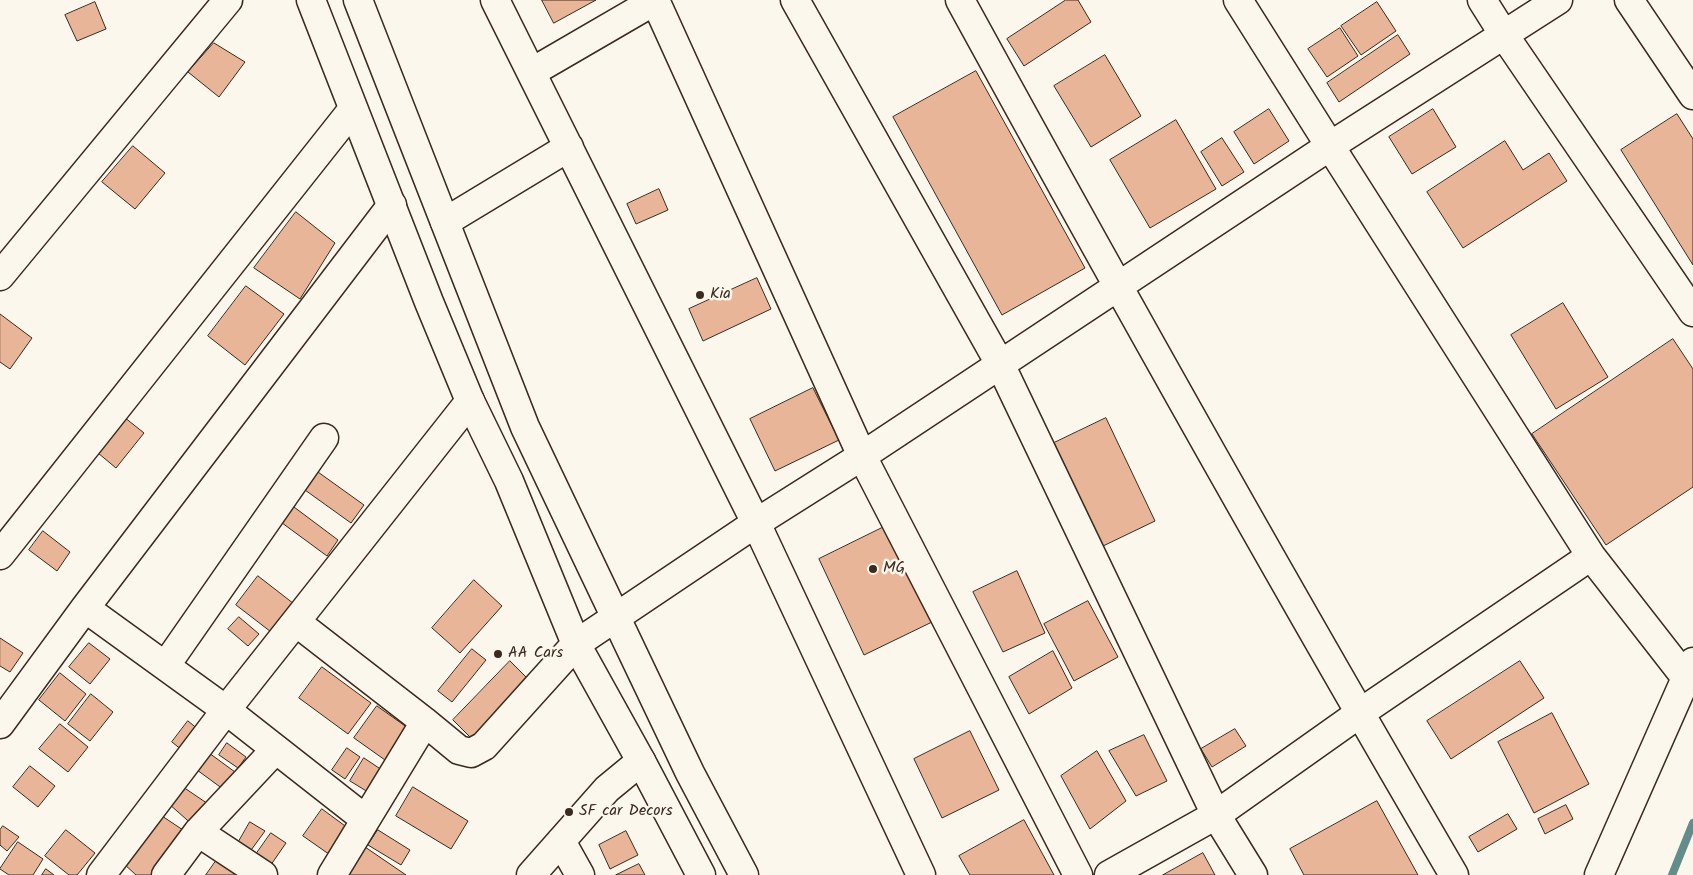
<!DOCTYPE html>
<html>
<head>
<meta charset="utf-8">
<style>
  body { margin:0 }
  canvas { display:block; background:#fbf7ec }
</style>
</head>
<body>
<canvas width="1693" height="875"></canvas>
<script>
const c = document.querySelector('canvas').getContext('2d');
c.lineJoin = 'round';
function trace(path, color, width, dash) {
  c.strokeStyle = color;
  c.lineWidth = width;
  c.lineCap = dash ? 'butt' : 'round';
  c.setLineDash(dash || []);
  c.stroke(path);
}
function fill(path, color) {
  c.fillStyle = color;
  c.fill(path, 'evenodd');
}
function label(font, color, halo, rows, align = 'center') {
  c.font = font + ' Kalam,sans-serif';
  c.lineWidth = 5;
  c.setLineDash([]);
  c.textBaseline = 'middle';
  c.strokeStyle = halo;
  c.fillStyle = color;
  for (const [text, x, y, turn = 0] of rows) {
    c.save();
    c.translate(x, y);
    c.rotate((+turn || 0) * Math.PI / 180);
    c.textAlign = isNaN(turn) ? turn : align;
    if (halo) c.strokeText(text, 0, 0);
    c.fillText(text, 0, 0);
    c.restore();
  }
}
trace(new Path2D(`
  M1672,875L1693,823`), '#638c8b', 8);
const building = new Path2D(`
  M542,0H596L554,23Z
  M1066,0H1078L1091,22L1024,66L1007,39Z
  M95,2L106,29L77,41L65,15Z
  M1377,2L1396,31L1361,55L1341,26Z
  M1340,28L1358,56L1327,77L1308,49Z
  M1398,35L1410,54L1339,102L1327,83Z
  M214,43L245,62L219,97L188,72Z
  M1105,55L1141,116L1091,147L1054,86Z
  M976,71L1085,268L1002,315L893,117Z
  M1269,109L1289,141L1254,164L1234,132Z
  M1433,109L1456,147L1412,174L1389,137Z
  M1677,114L1693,139V265L1621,150Z
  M1176,120L1216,189L1150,228L1110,160Z
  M1222,138L1244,172L1222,186L1201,152Z
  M1505,141L1523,170L1549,153L1567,181L1463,248L1427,192Z
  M133,146L165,173L135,209L102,182Z
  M659,189L668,210L636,224L627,204Z
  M296,212L335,243L300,299L254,268Z
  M757,278L771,309L703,341L689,309Z
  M246,286L284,314L245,365L208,336Z
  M1563,303L1608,377L1556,409L1511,335Z
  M0,314L32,338L10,369L0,362Z
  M1673,339L1693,369V487L1606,545L1532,434Z
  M813,388L839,440L775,471L750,419Z
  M119,413L144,433L116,468L92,448Z
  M1106,418L1155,521L1103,546L1054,443Z
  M311,467L364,505L351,523L298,485Z
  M286,501L338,540L327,556L274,517Z
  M886,526L932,622L864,655L819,559Z
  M43,531L70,552L57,571L29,550Z
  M1017,571L1045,633L1003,652L973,592Z
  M258,576L298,607L275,635L236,605Z
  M474,580L502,606L460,653L432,628Z
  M1088,601L1118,657L1074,681L1044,624Z
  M239,617L259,634L248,646L228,629Z
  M0,638L23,653L10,672L0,666Z
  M89,643L110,659L90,684L69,667Z
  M472,649L486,660L452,702L438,691Z
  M1053,651L1072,688L1029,714L1009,677Z
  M510,661L530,681L473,740L453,720Z
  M1520,661L1544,698L1451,759L1427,721Z
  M322,667L371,703L348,734L299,698Z
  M60,673L86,694L65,721L39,700Z
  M91,694L113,712L90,741L68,724Z
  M377,706L408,728L385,760L354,738Z
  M1552,713L1589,784L1534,813L1498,742Z
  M188,721L199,730L183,751L172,742Z
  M60,724L88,747L68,772L39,749Z
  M1235,729L1246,746L1212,767L1201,749Z
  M970,731L999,790L942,818L914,759Z
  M1144,735L1167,781L1136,796L1109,751Z
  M227,743L246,757L238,768L219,755Z
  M347,748L360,757L345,779L332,770Z
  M1097,751L1126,801L1090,829L1061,776Z
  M209,753L235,772L223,789L197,770Z
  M364,758L382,770L368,792L350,781Z
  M30,766L55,786L38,807L13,787Z
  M413,787L468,821L451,849L396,816Z
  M186,789L214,808L195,827L169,804Z
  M1377,801L1418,875H1304L1290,849Z
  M1566,805L1573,819L1545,834L1538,819Z
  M322,809L352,831L333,857L303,836Z
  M159,814L186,832L154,875H136L123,863Z
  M1508,814L1517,829L1478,852L1469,837Z
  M1024,820L1054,875H970L959,856Z
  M250,822L265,831L246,857L234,850Z
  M3,826L19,837L7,851L0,845V830Z
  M66,830L95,853L77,875H69L45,856Z
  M378,830L410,850L401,865L368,845Z
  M626,831L638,855L610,869L599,845Z
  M271,833L286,843L268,869L252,860Z
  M18,842L43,859L33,875H9L0,869Z
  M365,847L406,875H349Z
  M1203,853L1215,875H1163Z
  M216,861L238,875H206Z
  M639,864L645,875H616Z
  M46,869L54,875H42Z`);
fill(building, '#e8b599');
trace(building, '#3b2a1e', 1);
const minor = new Path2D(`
  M495,0L756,523L921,875
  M655,0L862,456L1078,875
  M795,0L1000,364L1216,815L1109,875
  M960,0C1121,294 1285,586 1454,875
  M1482,0L1504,35L1693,312
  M1558,0L1330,146L1591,556L1686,678
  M1629,0L1693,95
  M532,72L656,0
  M445,222L569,147
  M0,276L228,0
  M0,555L353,109
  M85,608L226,710L365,819
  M296,622L425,722
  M166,665L324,438
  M0,724L85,608L392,205
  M198,832L263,875
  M561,841L580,875
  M101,875L226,710L470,401
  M166,875L198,832L275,750
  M332,875L425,722L459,750L471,753L484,746L576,644L756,523L862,456L1330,146L1238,0
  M531,875L607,789L641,761
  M1253,875L1216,815L1360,713L1591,556
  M1599,875L1693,662`);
const secondary = new Path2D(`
  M311,0L429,302L470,401L509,481L576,644L641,761L701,875
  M358,0L525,427L690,773L744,875`);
trace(minor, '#3b2a1e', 31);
trace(secondary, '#3b2a1e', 31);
trace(minor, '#fbf7ec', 28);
trace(secondary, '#fbf7ec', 28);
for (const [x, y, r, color] of [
  [700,295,5,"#3b2a1e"],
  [873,569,5,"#3b2a1e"],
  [498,654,5,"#3b2a1e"],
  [569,812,5,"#3b2a1e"]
]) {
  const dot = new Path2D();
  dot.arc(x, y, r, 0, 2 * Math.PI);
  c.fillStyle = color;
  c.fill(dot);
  trace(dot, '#fbf7ec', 2);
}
label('16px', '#3b2a1e', '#fbf7ec', [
  ["Kia",710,295],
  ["MG",883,569],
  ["AA Cars",508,654],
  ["SF car Decors",579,812]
], 'left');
</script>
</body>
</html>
